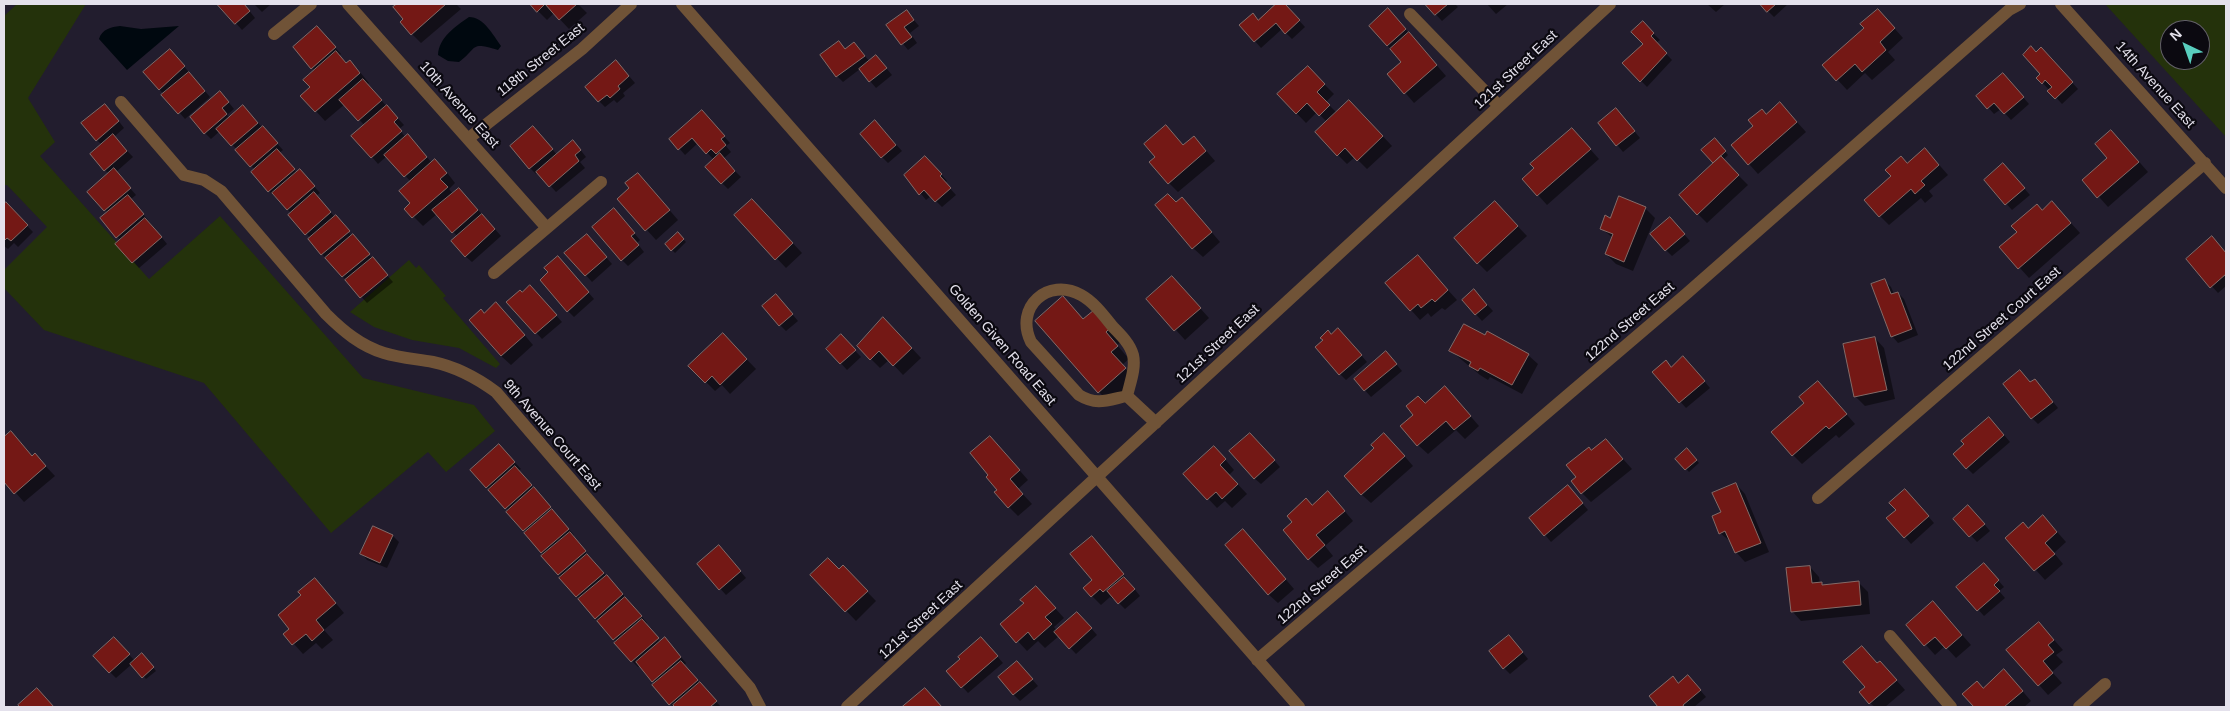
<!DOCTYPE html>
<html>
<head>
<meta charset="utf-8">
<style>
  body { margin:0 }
  #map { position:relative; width:2230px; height:711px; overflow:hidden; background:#221d2e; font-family:Arial,sans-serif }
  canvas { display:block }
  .frame { position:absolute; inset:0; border:5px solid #e4e1ec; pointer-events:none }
  .north { position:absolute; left:2160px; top:20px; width:50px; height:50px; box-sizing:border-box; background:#0b0910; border:1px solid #625f68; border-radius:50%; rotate:318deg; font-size:14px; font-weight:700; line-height:20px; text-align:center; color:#e4e1ec }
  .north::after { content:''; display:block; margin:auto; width:18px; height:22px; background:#59cebe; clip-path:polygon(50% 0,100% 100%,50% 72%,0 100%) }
</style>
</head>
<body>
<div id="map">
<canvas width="2230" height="711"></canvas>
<div class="frame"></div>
<div class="north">N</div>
</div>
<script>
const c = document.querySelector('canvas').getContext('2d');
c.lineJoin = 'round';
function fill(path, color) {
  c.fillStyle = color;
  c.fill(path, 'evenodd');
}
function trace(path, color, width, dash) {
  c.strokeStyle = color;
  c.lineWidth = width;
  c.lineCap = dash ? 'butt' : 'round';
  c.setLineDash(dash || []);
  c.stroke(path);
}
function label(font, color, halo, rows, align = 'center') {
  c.font = font + ' Arial,sans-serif';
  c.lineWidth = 4.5;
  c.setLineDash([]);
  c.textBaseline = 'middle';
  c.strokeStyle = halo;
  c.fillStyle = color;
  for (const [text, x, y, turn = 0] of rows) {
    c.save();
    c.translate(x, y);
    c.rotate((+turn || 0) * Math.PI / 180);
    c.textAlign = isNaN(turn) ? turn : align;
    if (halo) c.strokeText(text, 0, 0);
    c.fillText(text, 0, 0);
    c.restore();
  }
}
fill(new Path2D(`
  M17,4H86L28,98L55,142L40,156L149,279L220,216L363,378L474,405L495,431L446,472L428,452L331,533L204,383L44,330L4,288V270L47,227L7,185H4V16Z
  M2105,4H2226V137ZM2170,30H2200V60H2170Z
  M409,260L416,268L419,265L446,296L443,298L500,364L496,368L459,348L412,340L374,327L350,312Z`), '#24320b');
fill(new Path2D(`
  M469,17C484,17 493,35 501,46L498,50C469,41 478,48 459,62L448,61L438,55C439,37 456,26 469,17Z
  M120,26L141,29L179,26L127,70L99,39C102,29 111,27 120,26Z`), '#00080f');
fill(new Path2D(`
  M219,4H244L255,18L242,30Z
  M254,4H271L262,12Z
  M395,4H456L461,9L421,43L412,34L405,19Z
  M531,4H578L587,13L569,29L554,13L547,20Z
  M1278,4H1284L1305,27L1292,39L1282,29L1261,48L1241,25L1259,21Z
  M1426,4H1455L1458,7L1442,21Z
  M1487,4H1508L1496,14Z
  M1707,4H1725L1716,12Z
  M1761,4H1788L1774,17Z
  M906,11L919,26L910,33L917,43L908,50L888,25Z
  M1394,16L1446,76L1414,103L1389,74L1402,62L1370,26Z
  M1887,20L1903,38L1888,52L1895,60L1872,80L1865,73L1847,90L1824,65Z
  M1643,23L1660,40L1656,43L1672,60L1647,87L1624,63L1644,44Z
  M323,34L341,54L339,56L347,64L349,62L359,71L369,83L367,85L404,125L399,129L406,138L414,142L432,163L445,170L455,183L449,189L453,194L465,195L501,236L472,262L465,256L458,237L437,214L423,226L406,209L412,204L411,182L387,156L378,164L372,157L365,126L345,104L325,121L302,96L312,87L316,71L312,68Z
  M839,43L846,50L854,43L870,62L882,63L892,75L876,88L860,69L843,82L837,76Z
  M2036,53L2047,55L2078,89L2062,104L2038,78L2042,74Z
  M176,57L210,97L185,119L159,89Z
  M622,68L635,83L623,93L625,96L617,103L614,100L605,107L599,101Z
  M1308,68L1334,94L1326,102L1337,113L1359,111L1392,146L1367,169L1355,157L1347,164L1338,155L1327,122L1317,112L1306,123L1278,94Z
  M2009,81L2029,104L2011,120L2001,109L1994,114L1978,96Z
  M226,99L234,109L227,115L230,118L249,113L283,150L279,153L297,173L306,177L320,193L316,196L393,282L367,303L322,254L292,214L269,191L255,170L220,131L211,139L205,133Z
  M111,111L124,128L114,137L133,157L116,172L136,195L131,199L167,244L139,268L117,244L121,240L117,237L108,213L89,192L109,174L105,170L102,145L97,140Z
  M1789,113L1806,132L1758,174L1732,145L1766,115Z
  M1622,116L1640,138L1623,152L1599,123Z
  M708,118L730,143L726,146L731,152L723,159L741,177L728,189L722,183L714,160L698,143L685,155L671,139Z
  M1166,127L1184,146L1203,147L1215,161L1178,192L1169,183L1157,158Z
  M881,128L902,151L888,163L882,157Z
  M540,134L557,155L579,148L586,157L580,162L585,168L556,192L538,172L536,174L530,168Z
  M1581,139L1599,159L1547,205L1538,195Z
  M1715,140L1728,155L1723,160L1748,185L1707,223L1698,214L1715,164L1703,150Z
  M2121,141L2148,172L2108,207L2084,180L2109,159Z
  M1934,159L1948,175L1929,191L1933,196L1925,203L1921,198L1889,225L1880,216L1908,165Z
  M931,163L947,181L945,183L956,195L942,207L931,196L926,200L906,175Z
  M2009,171L2030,195L2012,210L1986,181Z
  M647,184L678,220L656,240L619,199Z
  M1620,198L1645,208L1655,218L1633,271L1616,264L1606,254L1613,238L1601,228L1611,219Z
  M6,204L33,232L18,247L14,243L8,249L4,246V206Z
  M1176,204L1191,208L1220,242L1203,257L1193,248Z
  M762,210L802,253L786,268L736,215Z
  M1504,212L1527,236L1487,272L1478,263Z
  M2042,212H2061L2080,233L2029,278L2001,247Z
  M620,216L640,240L637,243L644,252L628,266L622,260Z
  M1676,225L1690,241L1672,256L1666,250Z
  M678,234L686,242L675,253L667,245Z
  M593,242L612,264L592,282L566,253Z
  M2218,244L2226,254V286L2218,293L2187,259Z
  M1418,257L1457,300L1445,310L1442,308L1431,317L1428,313L1420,320L1387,283Z
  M564,264L594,299L574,317L568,311Z
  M1172,277L1209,318L1185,340L1148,299Z
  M1885,281L1891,287L1894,294L1898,293L1904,299L1918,335L1898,343L1892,336Z
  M536,293L562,322L542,339L508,302L522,294Z
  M1480,297L1493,311L1482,321L1463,300Z
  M782,302L798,321L786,331L780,325Z
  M1094,311L1122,341L1117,345L1129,359L1122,365L1137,381L1111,404L1099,392L1084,320Z
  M506,313L533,345L511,365L501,356L485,314Z
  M893,328L921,358L903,375L889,360L880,368L858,346Z
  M1331,335H1344L1367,362L1346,380L1340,374L1325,341Z
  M841,336L861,357L847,370L828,349Z
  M1486,337L1528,355L1538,364L1522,394L1490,377L1488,380L1480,375L1451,351Z
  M1875,338L1884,348L1895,399L1865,406L1855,396Z
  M732,344L756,369L730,394L722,385L715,391L690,366Z
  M1392,359L1402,371L1371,397L1355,379Z
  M1690,364L1710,388L1686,408L1654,372Z
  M2030,384L2041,387L2058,408L2038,424L2032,418Z
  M1827,392L1855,424L1839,438L1836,435L1802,464L1793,455L1806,403Z
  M1454,397L1479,426L1465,439L1456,430L1428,454L1418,445L1425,405Z
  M1995,424L2010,442L1973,474L1967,468Z
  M11,432L33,457L35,455L55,476L24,502L4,480V438Z
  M1256,440L1280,467L1261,484L1254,478Z
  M1606,440L1632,469L1591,502L1582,493L1578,477L1592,451Z
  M1394,444L1413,466L1371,503L1361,494Z
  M999,447L1028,480L1018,489L1032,504L1018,516L1009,507L999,490Z
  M1687,450L1699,463L1689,472L1677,459Z
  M505,452L521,469L518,471L574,535L573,537L590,558L629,601L647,623L646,625L662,644L671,645L686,663L684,666L721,707H673L654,686L656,684L640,666L638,667L632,661L561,578L509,511L487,487Z
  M1223,457L1234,470L1229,475L1247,494L1232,508L1225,501L1217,508L1185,474Z
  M1736,484L1745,494L1769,552L1745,562L1736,552L1731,542L1720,533L1722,513Z
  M1574,493L1588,510L1551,542L1531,518Z
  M1911,497L1934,523L1911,544L1905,537Z
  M1337,502L1353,521L1325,546L1333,556L1318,568L1309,559L1312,506Z
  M1975,513L1990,531L1977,542L1955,519Z
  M2052,526L2066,542L2054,553L2063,564L2045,580L2007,538L2029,529Z
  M393,536L399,542L387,568L367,560L361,553Z
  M1252,540L1294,589L1278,603L1268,594Z
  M1101,547L1140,596L1125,609L1115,599L1114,600L1110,597L1101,605L1092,596Z
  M725,553L746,578L726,595L698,564Z
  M843,567L876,601L856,621L812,575L839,571Z
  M1810,567L1819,577L1820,583L1824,586L1858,582L1868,592L1870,614L1801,621L1792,611Z
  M1990,571L2004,587L1999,591L2005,598L1984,616L1958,587Z
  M1036,587L1064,618L1054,627L1057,631L1083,619L1097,635L1076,654L1059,636L1045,648L1038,641L1027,651L1002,624L1025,603Z
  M324,589L344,613L324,630L333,640L322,649L316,643L303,654L285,634Z
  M1942,612L1971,645L1956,658L1945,646L1935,655L1908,625Z
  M2048,633L2063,650L2056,655L2063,662L2052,672L2062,683L2048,695L2008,650Z
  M1515,643L1528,659L1510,674L1504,668Z
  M120,645L135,661L142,655L156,671L146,679L132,664L116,678L110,672Z
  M987,645L1003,663L968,693L948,671Z
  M1880,662L1905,690L1885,707H1875L1870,703L1866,688Z
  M1023,669L1038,686L1020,701L1013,694Z
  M2013,680L2031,701L2024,707H1975L1964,694Z
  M1694,683L1706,697L1694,707H1660L1651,697L1679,684Z`), '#0007');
const building = new Path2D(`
  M217,4H244L250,11L235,24Z
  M397,4H446L411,35L400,22L403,19L393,7Z
  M530,4H577L559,20L545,4L537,12Z
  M1276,4H1285L1300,20L1285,34L1276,23L1254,42L1239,25L1253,13L1258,20Z
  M1425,4H1448L1435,15Z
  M1760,4H1776L1767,12Z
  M1388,8L1406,29L1387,46L1369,26Z
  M1878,9L1895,28L1880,42L1886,50L1862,72L1855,64L1836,81L1822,65L1864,28L1860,24Z
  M907,10L914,20L904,27L912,37L901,45L886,25Z
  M1643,21L1654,33L1651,36L1667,53L1640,82L1622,63L1643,44L1631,32Z
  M317,26L336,47L311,69L293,47Z
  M1409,32L1437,65L1404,94L1387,74L1401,62L1390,49Z
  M839,41L845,49L854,42L865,56L836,77L820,55Z
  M2031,46L2036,52L2041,47L2073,82L2055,99L2047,91L2052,87L2045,80L2042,84L2036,78L2040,74L2023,55Z
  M170,49L185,66L159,90L143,72Z
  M336,51L346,63L350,60L360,73L315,112L300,96L310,87L303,80Z
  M876,55L887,68L869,82L859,69Z
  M616,60L629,76L618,86L620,89L610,98L607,95L598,102L585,87Z
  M1308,66L1325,84L1317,92L1330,105L1319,116L1307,103L1296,114L1277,94Z
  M189,72L205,91L178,114L161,95Z
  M2003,73L2024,97L2004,114L1994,103L1987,109L1976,96Z
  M363,79L382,100L358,121L339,100Z
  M220,91L229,102L222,108L227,114L204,134L190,117Z
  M1349,100L1383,136L1357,161L1345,148L1337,156L1315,132Z
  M1780,102L1797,122L1748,165L1731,145L1753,126L1748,120L1762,109L1766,114Z
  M105,104L119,121L96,141L81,123Z
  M243,105L258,123L231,146L216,129Z
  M387,105L398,118L394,122L402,131L371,158L351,136Z
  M1616,108L1635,131L1616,146L1598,123Z
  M702,110L725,136L721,139L726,145L716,154L711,149L706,154L692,138L678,150L669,139Z
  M875,120L896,145L881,158L860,134Z
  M1166,125L1183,145L1194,136L1206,151L1168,184L1149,162L1155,157L1144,144Z
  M263,126L278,143L250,167L235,150Z
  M533,126L553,149L529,169L510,146Z
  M1572,128L1591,149L1537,196L1522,179L1534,168L1530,164Z
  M2111,130L2139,162L2097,198L2082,180L2107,158L2095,144Z
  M113,134L127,151L104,171L90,154Z
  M408,134L427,157L404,177L384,155Z
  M1715,138L1726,151L1713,163L1701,150Z
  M573,140L581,150L575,155L579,161L549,187L536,172Z
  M1925,148L1939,165L1921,181L1925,185L1915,194L1911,189L1879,217L1864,200L1891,176L1885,170L1901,156L1907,163Z
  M277,149L295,169L268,192L251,172Z
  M720,153L735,171L721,184L705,167Z
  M925,156L942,174L940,176L951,188L935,202L924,190L919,195L904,175Z
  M1721,156L1739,175L1697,215L1679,195Z
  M435,159L447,173L440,179L448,187L412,218L404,209L410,203L399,191Z
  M2003,163L2025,188L2005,205L1984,180Z
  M114,168L131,188L104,211L87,192Z
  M300,169L315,186L287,210L272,193Z
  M638,173L670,210L645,231L617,199L629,188L625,183Z
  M459,188L478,210L452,233L432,210Z
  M314,192L331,212L305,235L288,215Z
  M1168,194L1176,202L1182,197L1212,232L1192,249L1155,205Z
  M128,195L144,214L116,238L100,218Z
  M1619,196L1646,207L1624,262L1605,254L1613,234L1600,229L1605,215L1610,218Z
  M752,199L793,243L775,260L734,215Z
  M1495,201L1518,226L1477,264L1454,238Z
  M2052,201L2071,223L2018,269L1999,247L2017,232L2011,226L2037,204L2042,210Z
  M6,202L28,225L11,241L7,238L4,241V204Z
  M614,208L635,233L631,236L639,245L621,261L592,227Z
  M482,214L495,229L465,257L451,241Z
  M336,215L350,231L321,255L308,239Z
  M1670,217L1685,234L1665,251L1650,234Z
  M145,218L162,237L132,263L115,244Z
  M678,232L684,239L671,251L665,244Z
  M353,234L370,254L342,277L325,258Z
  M587,234L607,257L585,276L564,253Z
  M2212,236L2226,253V274L2210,288L2186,259Z
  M1418,255L1448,290L1435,302L1432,299L1421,308L1418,304L1410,311L1385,283Z
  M558,256L589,292L567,312L540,280L548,272L544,268Z
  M373,257L388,275L360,298L345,280Z
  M1172,276L1201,308L1174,331L1146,299Z
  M1885,279L1891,294L1898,292L1912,329L1891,337L1871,284Z
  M530,285L557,315L535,334L506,302L520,290L522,292Z
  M1474,289L1487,305L1475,315L1462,300Z
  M776,294L793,314L779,326L762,306Z
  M1063,296L1083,319L1094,310L1110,328L1106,332L1118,346L1111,352L1126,368L1098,393L1035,321Z
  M496,302L525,335L501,356L469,320L481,309L484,313Z
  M883,317L912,348L893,366L879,351L870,360L857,346Z
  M1464,324L1485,335L1487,331L1529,354L1512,385L1480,368L1478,371L1469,366L1471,362L1449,351Z
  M1338,328L1362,355L1339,375L1315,347L1323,340L1320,338L1328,330L1331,334Z
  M723,333L747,359L720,385L712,376L705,383L688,366Z
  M841,334L856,350L840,364L826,349Z
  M1875,337L1887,390L1854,397L1843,344Z
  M1386,351L1397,364L1364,391L1354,379Z
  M1683,356L1705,381L1679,403L1652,372L1666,360L1671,367Z
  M2020,370L2030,382L2035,379L2053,402L2031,419L2003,384Z
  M1818,381L1847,414L1829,429L1826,426L1792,456L1771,432L1804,403L1799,397Z
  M1445,386L1471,416L1454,430L1446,421L1417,446L1400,426L1413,415L1406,406L1418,396L1425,403Z
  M1989,417L2004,435L1966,469L1953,454L1964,444L1961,441Z
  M11,431L32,456L35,453L46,466L14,494L4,482V437Z
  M1250,433L1275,460L1254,479L1229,451Z
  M1384,433L1405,456L1361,495L1344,476L1374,448L1371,445Z
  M990,436L1020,470L1010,479L1023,494L1008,508L994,492L997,490L986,477L988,475L970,453Z
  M1606,439L1623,459L1581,494L1571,481L1576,477L1566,465L1589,447L1591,450Z
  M499,444L515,462L486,488L470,470Z
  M1214,446L1226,459L1220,465L1238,484L1222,499L1216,492L1207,500L1183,474Z
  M1687,448L1697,460L1685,470L1675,459Z
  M515,466L532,485L505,509L488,490Z
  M1736,483L1761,543L1735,553L1725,531L1719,534L1712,516L1721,512L1712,493Z
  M1568,485L1583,503L1544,536L1529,518Z
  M534,487L551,507L523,531L506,512Z
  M1905,489L1929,516L1904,538L1886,518L1896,510L1889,503Z
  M1328,491L1345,511L1316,535L1325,545L1308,560L1283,530L1292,522L1287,516L1306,498L1312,505Z
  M1968,505L1985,524L1969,537L1953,519Z
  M552,509L569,529L541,553L524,533Z
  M2043,515L2057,532L2045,543L2055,554L2034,571L2005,538L2023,522L2028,528Z
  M373,526L393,535L380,563L360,554Z
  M1243,529L1286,579L1268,595L1225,545Z
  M570,532L586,551L558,575L541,556Z
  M1092,536L1124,574L1103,592L1100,589L1091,597L1083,588L1092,580L1070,554Z
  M719,545L741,571L719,590L697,564Z
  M587,554L604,573L576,597L559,578Z
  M828,558L839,569L843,565L868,591L845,612L810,575Z
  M1984,563L1999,580L1994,585L2000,591L1977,611L1956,587Z
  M1810,566L1812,583L1822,582V585L1859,581L1861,605L1791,612L1786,568Z
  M607,575L623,594L595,619L578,599Z
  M1124,577L1135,589L1118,604L1107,591Z
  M315,578L336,603L316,620L324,630L312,641L306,634L292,645L283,634L289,629L278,615L301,595L298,592Z
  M1036,586L1056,608L1045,617L1052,624L1034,640L1028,632L1016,643L1000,624L1024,603L1020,600Z
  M625,597L642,616L613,640L597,621Z
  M1933,601L1962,635L1946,649L1935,637L1924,646L1906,625Z
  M1077,612L1092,628L1069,649L1054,632Z
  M642,619L659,638L631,662L614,643Z
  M2039,622L2054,640L2048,645L2054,652L2043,661L2053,673L2038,686L2006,650Z
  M1509,635L1523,652L1503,669L1489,651Z
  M114,637L130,654L109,673L93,656Z
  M665,637L681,657L652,682L636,662Z
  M981,637L998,656L961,688L946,671L960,659L958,657Z
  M1862,646L1877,663L1880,661L1897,680L1869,704L1859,692L1865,687L1843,662Z
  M142,653L154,667L142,678L130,664Z
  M681,661L698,680L669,705L652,685Z
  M1017,661L1033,679L1013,695L998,677Z
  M2004,669L2023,691L2004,707H1974L1962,694L1977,681L1983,688Z
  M1688,675L1701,690L1683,705L1684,707H1658L1649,696L1673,676L1678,683Z
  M700,682L717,701L710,707H675L673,705Z
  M37,688L54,707H20L18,705Z
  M925,688L942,707H902Z`);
fill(building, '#741815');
trace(building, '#846b68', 1);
trace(new Path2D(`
  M348,4L546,227
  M682,4L1299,707
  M2061,4L2226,188
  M1410,14L1499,106
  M274,34L311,4
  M121,102L184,175L204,180L221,191L326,314C343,331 361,346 384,353C400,358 417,359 433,362C457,367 477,378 496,392L750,688L760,707
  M469,138L582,49L631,4
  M494,273L601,182
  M1127,396C1130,383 1136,368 1133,355C1130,344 1121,335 1113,327C1104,316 1094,302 1081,295C1048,277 1014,307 1031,342L1079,395C1097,406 1108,400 1127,396L1156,423
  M1818,498L2205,163
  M1890,636L1951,707
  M1257,660L1685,295L2009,10L2020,4
  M847,707L1610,4
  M2079,707L2105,684`), '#705337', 12);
label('14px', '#e4e1ec', '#0b0910', [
  ["118th Street East",541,60,-39],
  ["121st Street East",1516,70,-43],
  ["14th Avenue East",2155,85,48],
  ["10th Avenue East",459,105,48],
  ["122nd Street Court East",2002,319,-41],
  ["122nd Street East",1630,322,-41],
  ["121st Street East",1218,344,-43],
  ["Golden Given Road East",1002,345,49],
  ["9th Avenue Court East",552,435,49],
  ["122nd Street East",1322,585,-41],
  ["121st Street East",921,620,-43]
]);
</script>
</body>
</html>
